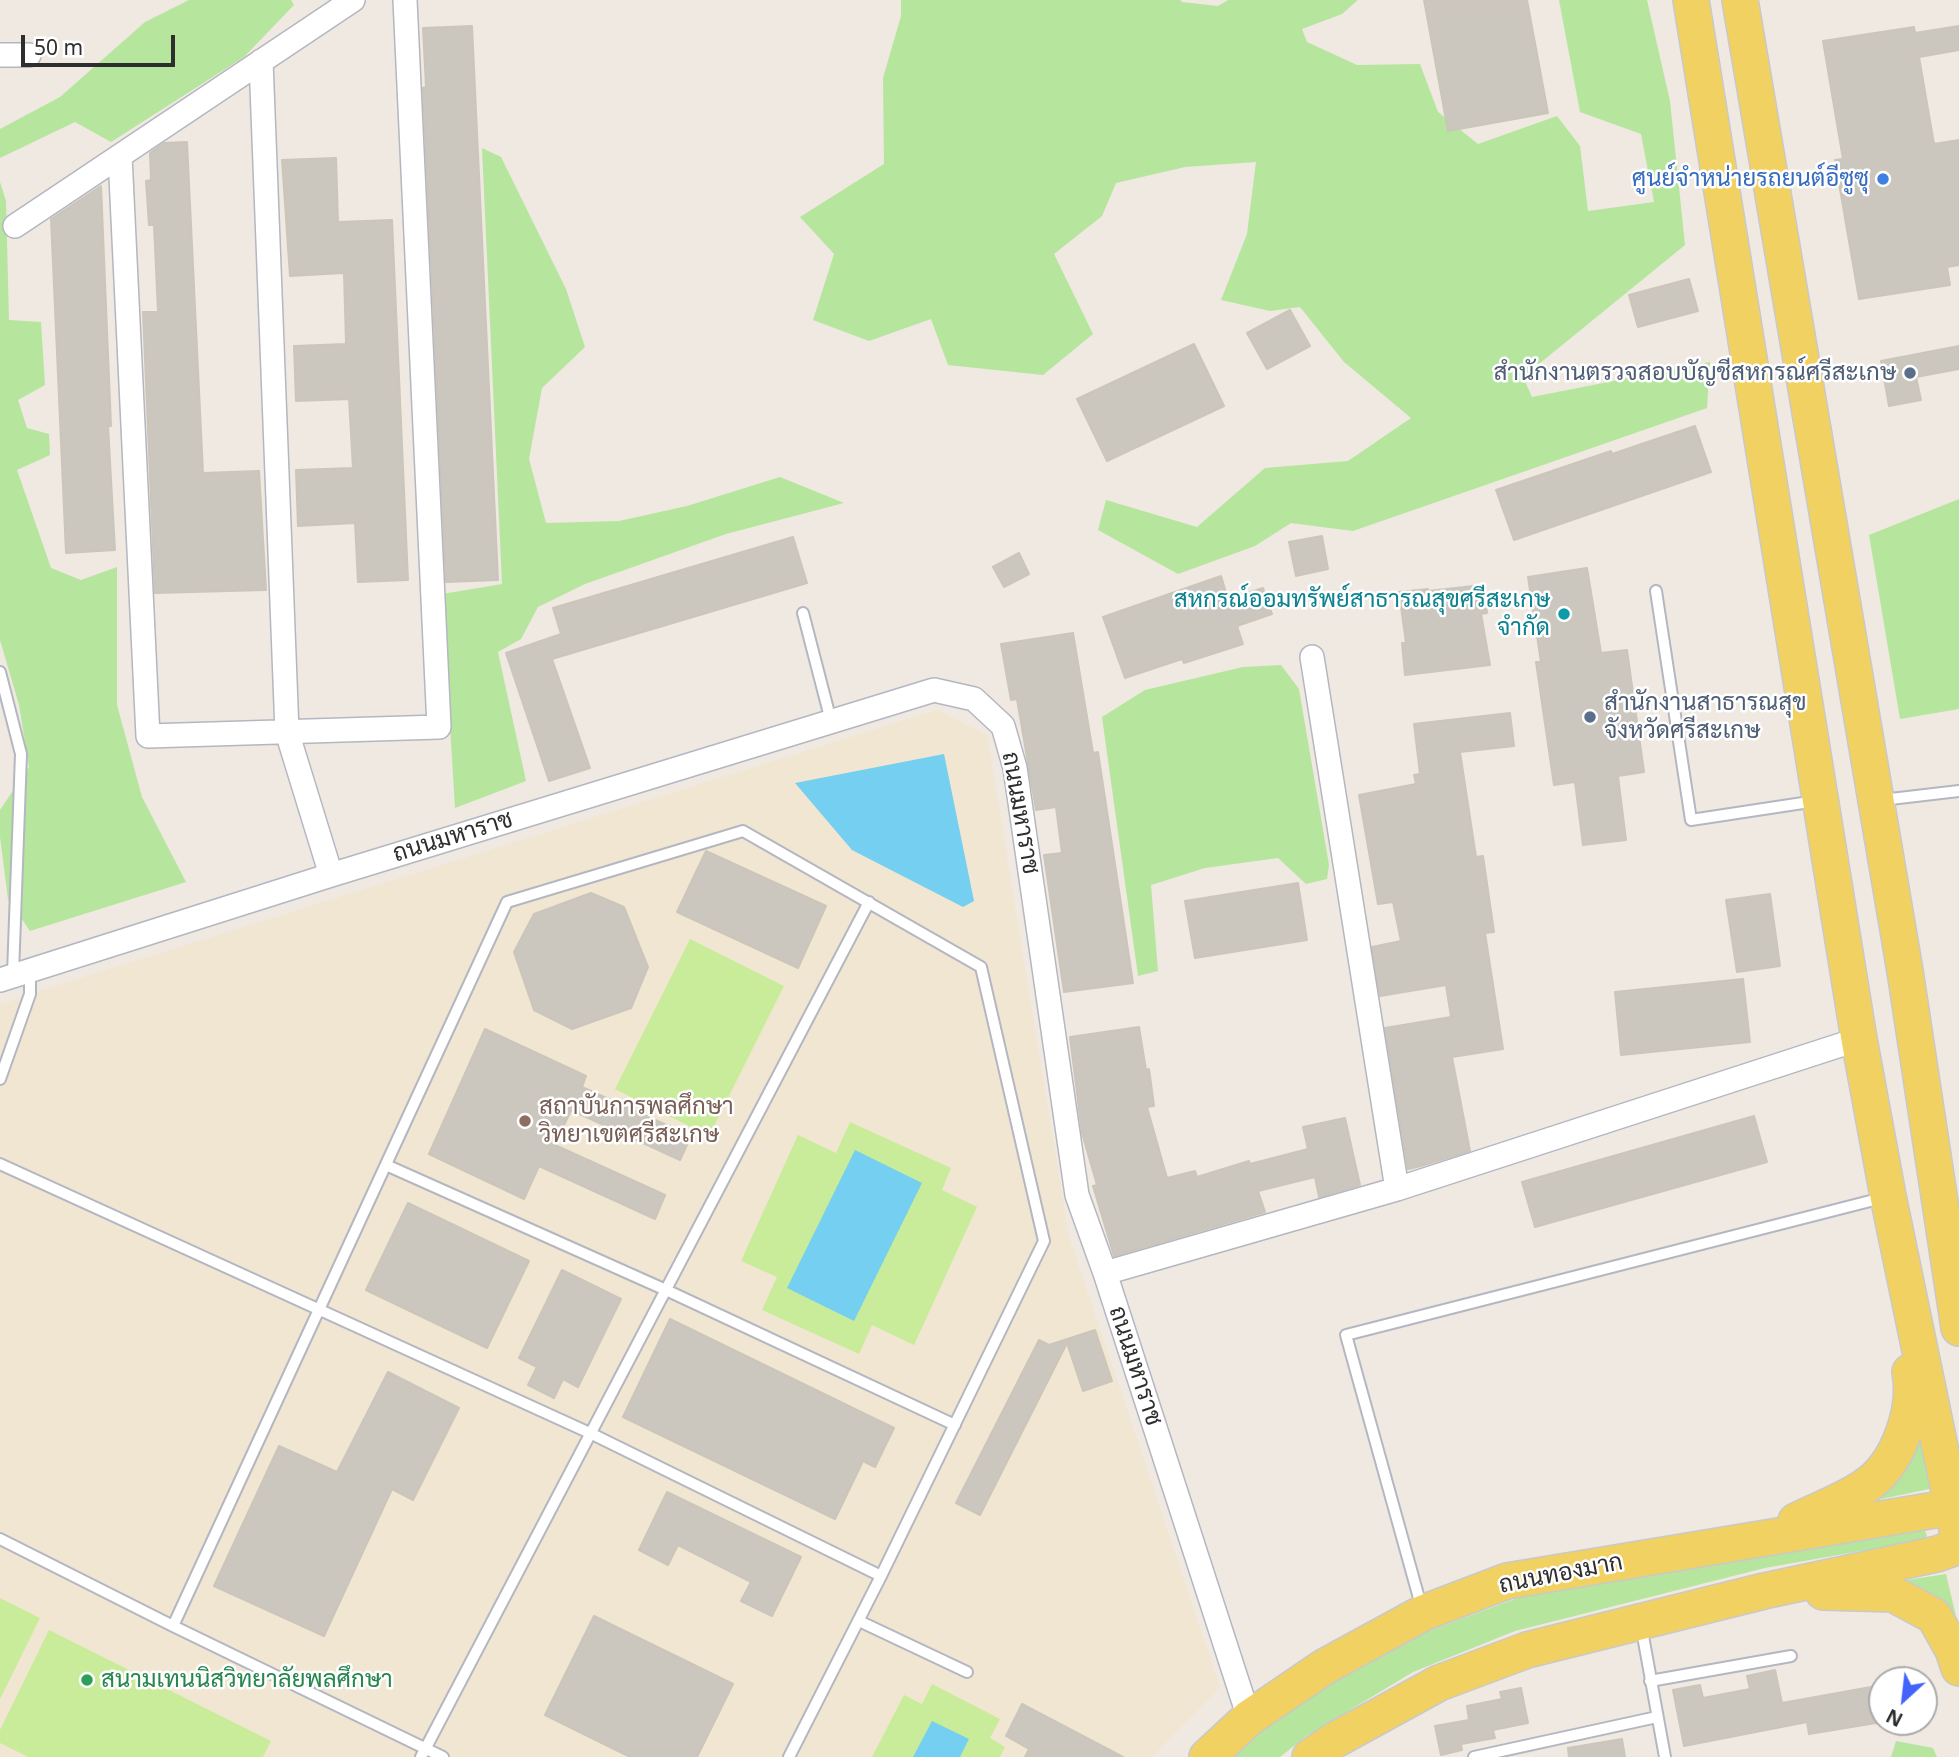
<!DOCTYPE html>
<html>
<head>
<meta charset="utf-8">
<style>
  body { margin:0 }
  #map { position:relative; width:1959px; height:1757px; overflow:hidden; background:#efe9e1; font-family:"Noto Sans",sans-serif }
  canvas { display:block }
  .north { position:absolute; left:1868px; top:1666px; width:70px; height:70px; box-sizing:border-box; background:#fff; border:2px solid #ababab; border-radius:50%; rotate:207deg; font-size:19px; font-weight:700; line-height:28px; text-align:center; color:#2e2e2e }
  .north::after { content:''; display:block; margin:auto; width:24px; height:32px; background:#4264fb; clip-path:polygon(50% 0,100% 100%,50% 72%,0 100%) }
  .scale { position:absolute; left:21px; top:35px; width:154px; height:32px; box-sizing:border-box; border:4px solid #2e2e2e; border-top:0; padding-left:9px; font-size:21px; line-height:24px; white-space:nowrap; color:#2e2e2e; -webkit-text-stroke:5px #fff; paint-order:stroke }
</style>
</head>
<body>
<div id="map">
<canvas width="1959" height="1757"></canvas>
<div class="north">N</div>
<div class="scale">50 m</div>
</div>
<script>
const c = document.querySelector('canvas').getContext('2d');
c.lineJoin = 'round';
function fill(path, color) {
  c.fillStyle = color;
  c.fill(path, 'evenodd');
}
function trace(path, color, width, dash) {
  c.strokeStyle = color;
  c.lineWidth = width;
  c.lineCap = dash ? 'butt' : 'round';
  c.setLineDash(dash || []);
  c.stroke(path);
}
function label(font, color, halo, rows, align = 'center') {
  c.font = font + ' "Noto Sans",Sarabun,sans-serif';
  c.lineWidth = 5;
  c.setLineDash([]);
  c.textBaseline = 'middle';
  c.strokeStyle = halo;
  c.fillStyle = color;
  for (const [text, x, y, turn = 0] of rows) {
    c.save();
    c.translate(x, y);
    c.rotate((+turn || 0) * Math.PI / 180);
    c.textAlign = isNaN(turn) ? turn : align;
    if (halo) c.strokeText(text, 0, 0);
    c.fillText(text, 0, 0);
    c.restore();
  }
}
fill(new Path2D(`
  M937,710L987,735L1069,1237L1220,1687L1152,1757H0V1005L30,994Z`), '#f0e6d1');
fill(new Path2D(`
  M189,0H291L294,5L244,57L111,142L75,122L0,158V129L60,97L145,22Z
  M901,0H1180L1182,2L1218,6L1228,0H1358L1342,14L1302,29L1307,42L1357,65L1420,64L1438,112L1478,144L1557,116L1580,146L1588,211L1654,202L1641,134L1580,112L1559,0H1647L1670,101L1685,245L1523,377L1532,397L1710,362L1707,408L1353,531L1291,523L1255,546L1178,574L1098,530L1106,500L1197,527L1265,468L1348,461L1411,418L1344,362L1300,307L1270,311L1221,300L1247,234L1256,162L1185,167L1116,183L1102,216L1054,254L1093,334L1043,375L948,365L931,319L869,341L813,320L834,254L800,217L884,164L883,78L901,16Z
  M482,148L501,157L566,289L585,347L542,388L529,459L546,523L619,521L687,506L780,477L844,503L726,534L585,584L538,607L521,639L498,652L526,781L455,808L442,594L502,584Z
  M0,182L6,201L9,320L41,322L45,385L18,400L27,428L49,434L50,455L17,470L51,568L81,580L117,567V705L142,797L186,882L30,931L8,899L0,837V810L29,767L19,705L0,640Z
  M1959,499V709L1900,719L1869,535Z
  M1281,665L1299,689L1329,865L1327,879L1306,884L1278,858L1205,868L1151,885L1158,971L1138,976L1102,717L1145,690L1243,667Z
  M1922,1429L1934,1488L1872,1501Z
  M1920,1529L1925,1531L1927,1536L1923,1540L1765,1568L1515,1631L1413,1672L1305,1737L1280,1757H1230L1254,1735L1342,1677L1426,1632L1520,1597L1618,1574Z
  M1946,1574L1959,1629L1900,1581Z
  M1896,1741L1933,1748L1937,1757H1891Z`), '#b6e59e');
fill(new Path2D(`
  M690,939L784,986L709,1136L615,1089Z
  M850,1122L951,1168L942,1190L977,1207L914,1345L872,1325L859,1354L762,1310L777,1277L741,1261L798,1135L836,1153Z
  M0,1598L40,1618L0,1699Z
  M49,1630L271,1741L263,1757H28L0,1743V1730Z
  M932,1684L1000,1719L990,1738L1005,1747L1000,1757H872L904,1695L922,1704Z`), '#c9ec9a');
fill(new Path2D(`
  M944,754L974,901L963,907L852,850L795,783Z
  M855,1150L922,1183L854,1321L787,1288Z
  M932,1721L969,1739L960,1757H913Z`), '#75cff0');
const building = new Path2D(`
  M1424,0H1527L1548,113L1448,131Z
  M472,26L498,580L446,582L423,88L426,87L423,28Z
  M1959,26V50L1919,57L1934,144L1959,140V265L1947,267L1950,285L1859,299L1835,160L1843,159L1823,41L1914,27L1915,33Z
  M187,142L203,473L259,471L266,590L155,593L143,312H158L154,225H149L146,181L151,180L150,153L164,143Z
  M336,158L338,222L392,220L408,580L358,582L355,523L298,526L296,470L353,468L349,399L296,401L294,346L346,344L344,273L290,276L282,160Z
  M101,186L111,426H108L115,550L66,553L51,219Z
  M1689,279L1698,311L1638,327L1629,295Z
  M1290,310L1310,346L1267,369L1247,333Z
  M1194,344L1224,406L1107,461L1077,399Z
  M1959,346V369L1916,377L1921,400L1889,406L1881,361Z
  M1695,426L1711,472L1514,540L1496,490L1611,451L1612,454Z
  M1322,536L1328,569L1296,576L1289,542Z
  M793,537L807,583L552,659L590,768L549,781L506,653L561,634L553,608Z
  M1019,553L1029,574L1004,587L993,567Z
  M1587,568L1601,653L1627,650L1644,772L1618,776L1626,840L1583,845L1575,782L1554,785L1536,662H1541L1528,577Z
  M1221,576L1228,599L1263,588L1272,614L1237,626L1243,644L1184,663L1182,659L1125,678L1103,617Z
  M1483,585L1487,613L1481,614L1490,665L1405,675L1402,643H1406L1399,592L1428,589V591Z
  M1073,633L1093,753L1098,752L1133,983L1064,992L1044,855L1062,853L1056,807L1036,810L1017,699L1011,700L1001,644Z
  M1510,713L1514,746L1460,752L1476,857L1483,856L1494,932L1485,933L1503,1049L1452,1057L1470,1151L1421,1166L1408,1169L1385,1028L1451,1017L1446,985L1380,996L1372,947L1401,941L1393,902L1378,904L1359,795L1416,784L1414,775L1420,774L1414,724Z
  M706,851L826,906L798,968L677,912Z
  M1298,883L1307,940L1195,958L1185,901Z
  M591,893L624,907L648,967L631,1008L572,1029L534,1010L514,952L534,914Z
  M1770,894L1780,966L1737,972L1726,900Z
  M1743,979L1750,1042L1621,1055L1615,992Z
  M1139,1027L1146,1070L1149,1069L1154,1106L1147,1107L1167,1178L1195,1171L1197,1177L1249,1161L1250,1164L1308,1149L1303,1127L1345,1118L1360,1185L1319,1197L1315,1177L1258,1191L1265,1212L1114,1256L1093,1186L1097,1185L1082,1133L1070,1037Z
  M485,1029L586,1076L582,1087L691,1136L680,1160L571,1110L555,1145L665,1195L655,1219L539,1166L524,1199L429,1154Z
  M1754,1116L1767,1162L1535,1227L1522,1182Z
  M408,1203L529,1261L487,1348L366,1290Z
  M562,1270L621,1299L578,1387L563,1379L554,1398L528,1385L537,1367L519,1358Z
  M670,1319L894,1428L875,1467L863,1461L835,1519L623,1417Z
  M1095,1330L1112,1381L1083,1391L1067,1343L980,1515L956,1503L1039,1340L1049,1345Z
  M388,1372L459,1408L413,1500L392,1489L324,1636L214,1586L279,1446L337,1472Z
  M667,1492L801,1557L772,1616L741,1601L751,1582L678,1545L668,1565L639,1550Z
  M594,1616L733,1684L697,1757H630L545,1715Z
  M1775,1670L1782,1703L1882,1685V1722L1809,1734L1807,1722L1684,1746L1673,1690L1700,1685L1703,1698L1750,1689L1747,1676Z
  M1521,1688L1528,1723L1493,1730L1495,1738L1461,1744L1462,1750L1441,1755L1435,1726L1469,1720L1467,1706L1502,1699L1500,1692Z
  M1022,1704L1123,1757H1025L1029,1749L1006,1736Z
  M1622,1739L1625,1757H1569L1568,1748Z`);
fill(building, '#cbc7bf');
trace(building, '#cbc5ba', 2);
const service = new Path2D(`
  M1656,591L1691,820L1816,801
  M803,613L831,721
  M0,672L21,754L13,974
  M1882,800L1959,791
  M0,1079L30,994V970
  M0,1164L592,1434L881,1576
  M386,1165L666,1290L955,1425
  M0,1539L173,1626L443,1757
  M1422,1609L1346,1335L1882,1198
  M859,1621L967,1672
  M1641,1625L1665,1757
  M173,1626L507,902L743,831L981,967L1044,1241L881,1576L789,1757
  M1650,1681L1791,1656
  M421,1757L869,902
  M1474,1757L1657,1717`);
const minor = new Path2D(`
  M0,55H29
  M261,61L287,732L331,875
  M120,156L148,736L439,727L405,0
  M15,226L353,0
  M1312,657L1397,1189
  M0,980L331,875L934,690L974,699L1003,726L1015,768L1077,1195L1105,1273L1249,1718
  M1105,1273L1397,1189L1859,1039`);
const primary = new Path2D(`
  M1691,0L1859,1039L1888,1196L1959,1539
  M1740,0L1905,971L1959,1328
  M1796,1521C1818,1510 1843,1501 1864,1487C1898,1466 1917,1410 1910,1372
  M1823,1592L1893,1594L1934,1616L1953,1650L1959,1668
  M1207,1757L1249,1718L1324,1667L1423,1613L1507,1581L1959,1506
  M1310,1757L1335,1740L1439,1683L1527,1650L1764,1591L1937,1554L1959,1546`);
trace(service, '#b4b7c1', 14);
trace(minor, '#b4b7c1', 26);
trace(primary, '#c9c9c9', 38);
trace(service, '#fff', 10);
trace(minor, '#fff', 23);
trace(primary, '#f2d163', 35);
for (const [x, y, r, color] of [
  [1883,179,7,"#3f7fe0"],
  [1910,373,7,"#5c6f8a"],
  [1564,614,7,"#0f9aa8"],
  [1590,717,7,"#5c6f8a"],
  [525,1121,7,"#8d6e63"],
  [87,1680,7,"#2e9e5b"]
]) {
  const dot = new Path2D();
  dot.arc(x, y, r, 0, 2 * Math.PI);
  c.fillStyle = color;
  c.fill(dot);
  trace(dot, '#fff', 2.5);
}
label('24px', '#366cbe', '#fff', [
  ["ศูนย์จำหน่ายรถยนต์อีซูซุ",1869,179]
], 'right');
label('24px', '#4e5e75', '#fff', [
  ["สำนักงานตรวจสอบบัญชีสหกรณ์ศรีสะเกษ",1896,373],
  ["สำนักงานสาธารณสุข",1604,703,"left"],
  ["จังหวัดศรีสะเกษ",1604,731,"left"]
], 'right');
label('24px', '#0d838f', '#fff', [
  ["สหกรณ์ออมทรัพย์สาธารณสุขศรีสะเกษ",1550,600],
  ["จำกัด",1550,628]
], 'right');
label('24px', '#2e2e2e', '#fff', [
  ["ถนนมหาราช",1020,813,80],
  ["ถนนมหาราช",453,837,-17],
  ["ถนนมหาราช",1135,1366,72],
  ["ถนนทองมาก",1561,1574,-11]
]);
label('24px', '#785e54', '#fff', [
  ["สถาบันการพลศึกษา",539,1107],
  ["วิทยาเขตศรีสะเกษ",539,1135]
], 'left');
label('24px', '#27864d', '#fff', [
  ["สนามเทนนิสวิทยาลัยพลศึกษา",101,1680]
], 'left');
</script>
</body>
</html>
